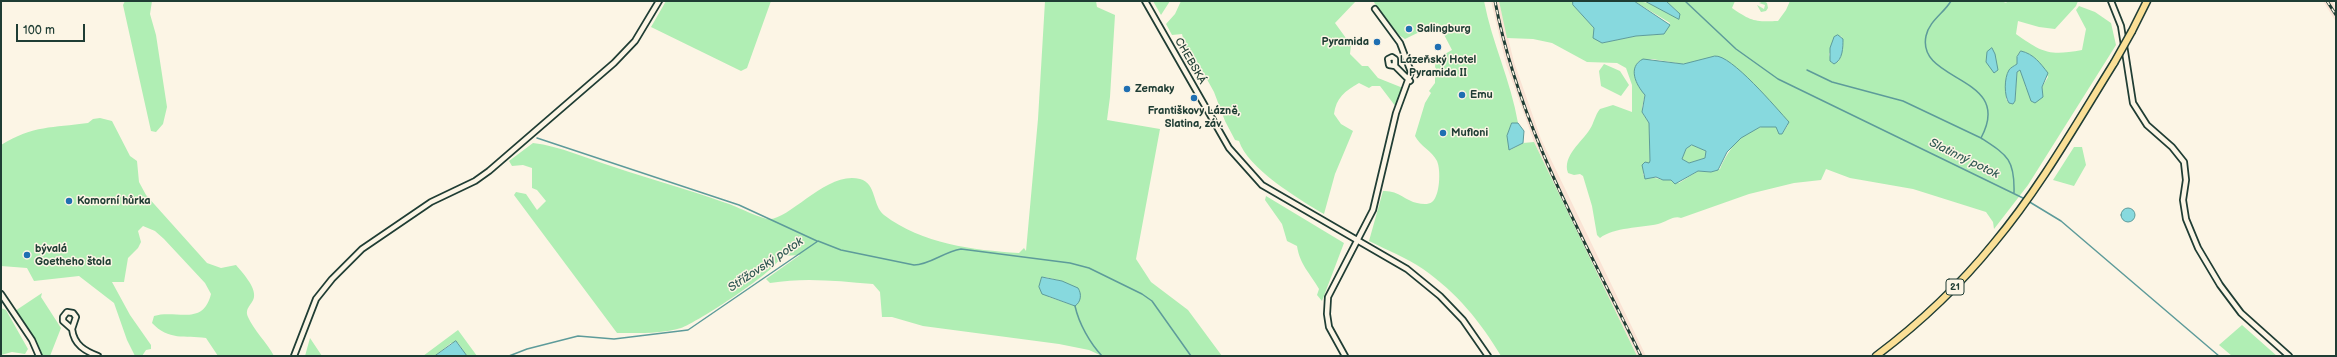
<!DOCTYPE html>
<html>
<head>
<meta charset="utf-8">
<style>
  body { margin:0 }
  #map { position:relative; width:2337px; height:357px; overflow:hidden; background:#fcf5e5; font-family:"Balsamiq Sans",sans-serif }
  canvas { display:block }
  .frame { position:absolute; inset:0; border:2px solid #1f3d34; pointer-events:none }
  .scale { position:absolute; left:16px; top:24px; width:69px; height:18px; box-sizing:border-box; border:2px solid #1f3d34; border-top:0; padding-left:5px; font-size:12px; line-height:14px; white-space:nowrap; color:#1f3d34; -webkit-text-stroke:3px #fcf5e5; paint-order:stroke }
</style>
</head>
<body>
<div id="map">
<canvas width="2337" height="357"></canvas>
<div class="frame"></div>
<div class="scale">100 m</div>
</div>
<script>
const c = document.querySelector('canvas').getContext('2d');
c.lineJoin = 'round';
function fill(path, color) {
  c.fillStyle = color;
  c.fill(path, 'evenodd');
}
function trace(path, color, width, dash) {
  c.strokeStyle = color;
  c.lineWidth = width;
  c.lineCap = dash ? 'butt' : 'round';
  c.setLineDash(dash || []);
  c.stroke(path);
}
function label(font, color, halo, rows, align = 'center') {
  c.font = font + ' "Balsamiq Sans",sans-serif';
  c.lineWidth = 3;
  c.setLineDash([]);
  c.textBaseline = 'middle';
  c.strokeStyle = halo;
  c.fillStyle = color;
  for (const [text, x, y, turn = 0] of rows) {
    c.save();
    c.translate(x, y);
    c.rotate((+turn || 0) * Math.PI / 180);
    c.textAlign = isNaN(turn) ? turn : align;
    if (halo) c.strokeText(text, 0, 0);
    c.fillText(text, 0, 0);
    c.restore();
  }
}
fill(new Path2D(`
  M1491,1H1499L1514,62L1541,139L1646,356H1637L1534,142L1506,64Z
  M2323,1H2332L2335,6L2336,22Z`), '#fae4d5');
fill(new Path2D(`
  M125,1H152L150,14L156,35L167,107L163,124L156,132L151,131L123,5Z
  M666,1H771L747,68L741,71L651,27Z
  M1045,1H1096L1097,7L1115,15L1110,97L1107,120L1160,129L1136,259L1151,282L1188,310L1222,356H1102L1089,350L1059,344L923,326L892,317H882L880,292L873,284C838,281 805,277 770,283L766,279L800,255L781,256C780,269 696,323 681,328C661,334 637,333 617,333L514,195L516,192L526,194L537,210L546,201L537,190L532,188V168L523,165L512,166L509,161L533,143C560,146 588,159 614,167C650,179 687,189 723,202C734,205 759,218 768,219C789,221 827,170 860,179C877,184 872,205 884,215C922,244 973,250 1019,253L1024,248L1026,251L1038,119ZM1045,277L1062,281L1075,306L1049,297Z
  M1153,1H1170L1161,15Z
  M1181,1H1356L1335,23L1351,45L1350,54L1362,66H1368L1378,78L1403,88L1396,107L1380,86H1372L1369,88L1359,83C1345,91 1336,98 1334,114L1341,124L1353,131L1335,174L1324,214C1300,200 1247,168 1239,141L1235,140L1225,121L1214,92L1198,63L1185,46L1182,34L1172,35L1166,24L1175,14Z
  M1373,1H1484C1492,43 1511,81 1518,123H1512L1510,150L1523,143L1534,142L1637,356H1501C1480,321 1457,293 1423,269C1407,258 1387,250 1369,241L1383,191C1398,190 1406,201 1417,203C1422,204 1428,205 1432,202C1440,196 1441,170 1437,161C1432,151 1420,146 1415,136L1425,103L1431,93L1429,91L1435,83V76L1439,74L1435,67L1436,59L1452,50L1438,23L1405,39L1399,35Z
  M1499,1H1573V5L1592,25L1602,43L1636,36L1663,34L1670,23L1634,1C1650,1 1664,10 1680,14L1666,1H1735L1732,8C1751,21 1754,22 1778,21L1786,10L1790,1H2000L2007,3L2005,1H2078L2076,6L2055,29L2039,27L2018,21L2016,34C2043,53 2049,56 2082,50L2086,29L2076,10L2079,6L2095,12L2111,23L2116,45L2028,185L1994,229L1993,222L1986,212L1913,189L1850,178L1826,169L1821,180L1794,183L1749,194L1681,218C1674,215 1666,222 1658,224C1641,228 1614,227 1600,238L1597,235L1592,206L1583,176L1580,174L1574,175L1568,173C1562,156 1582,142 1590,129C1594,123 1595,115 1600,109L1613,105L1632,112V85L1626,68L1617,63L1587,62L1552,43L1533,39L1507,38ZM1841,36C1845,43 1842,55 1838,62L1832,63L1829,54ZM2021,51C2036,55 2041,65 2048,77L2042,87L2043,97L2026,88L2024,77L2020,70L2017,72L2015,101L2013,104L2009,103L2006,99L2009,70L2017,64V57ZM1718,56L1788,125L1782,134L1776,127C1749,122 1729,147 1720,169L1711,172L1698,171L1679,183L1671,180H1663L1643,175V163H1650V161L1649,123L1643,114L1642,108L1645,94C1636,85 1631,73 1639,61L1652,59L1683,64Z
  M1764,1L1767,3L1768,8L1766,11L1761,12L1757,5L1764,9L1765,5L1759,3Z
  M1604,64L1620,71L1629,85L1621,96L1601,86L1599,71Z
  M100,118L112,121L130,156L137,161L139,182L146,195L207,263L221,268L236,265C242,272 256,287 254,297C253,304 244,308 248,317C253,329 267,343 274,356H218L206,338C184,335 169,341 152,323L154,316C176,309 203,327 211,294L205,283L164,239L155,231L143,226L138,231L141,242L138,248L128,258L124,282H112L130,315L151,345V349L146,350L142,356H135L127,340L114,303L79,276L34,281L27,268L1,266V145C34,125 52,128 88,123L93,119Z
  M1692,145L1706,151L1705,158L1689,163L1682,159L1686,149Z
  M2074,147H2082L2086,165L2074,186L2053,180Z
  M1266,196L1344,243L1322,301L1317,295L1319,289C1310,273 1300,265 1297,246L1287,241L1282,224L1265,200Z
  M42,293L41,297L61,328L50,356H42L15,311Z
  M1,308L6,310L28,349L25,354L12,352L1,355Z
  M2242,325L2277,356H2232L2219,345Z
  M458,330L477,356H467L458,343H451L435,356H423Z
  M310,338L322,356H305Z`), '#b0eeb4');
const water = new Path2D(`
  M1573,1H1634L1670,25L1664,34L1636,36L1602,43L1593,38L1594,28L1573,5Z
  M1645,1H1666L1680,14L1679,19Z
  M1838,35L1843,39C1843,47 1843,60 1834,64L1830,61V48L1834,37Z
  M1992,48L1995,54L1998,70L1994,73L1986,62L1987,52Z
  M2021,51C2034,54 2040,63 2048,73L2042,87L2043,97L2035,103L2031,101L2020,70L2017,72L2015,101L2013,104L2009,103C2004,96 2004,78 2009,70C2010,68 2014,66 2017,64V57Z
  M1715,56C1731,54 1777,109 1789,122L1782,134H1779L1776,127H1760L1741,138L1727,152L1718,170L1711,172L1698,171L1675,184L1671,180H1663L1656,177L1645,179L1642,165L1645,162L1649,163L1650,161L1649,123L1642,112L1645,95C1636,85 1627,67 1643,59L1683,64ZM1692,145L1706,151L1705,158L1689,163L1682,159L1686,149Z
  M1512,123H1518L1524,131L1523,143L1509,150L1507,136Z
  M2121 215a7 7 0 1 1 14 0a7 7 0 1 1-14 0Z
  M1042,277L1062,281L1078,288C1082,294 1081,302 1075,306L1042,294L1039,287Z
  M456,341L467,356H435Z`);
fill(water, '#87d9de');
trace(water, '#5d9b9a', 1);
trace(new Path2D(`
  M1685,1L1736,49L1778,79L2025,199
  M1951,1C1944,13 1929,21 1926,36C1916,83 2015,75 1981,138C2007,155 2015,159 2014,193
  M1807,70L1832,82L1903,101L1981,138
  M537,138L739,205L817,241
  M2028,201L2061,221L2219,356
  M1075,306C1079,324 1090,343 1102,356
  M509,356L527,349L578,336L614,339L688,330L818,241L841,250L914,265C930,265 943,252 961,249L1070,263L1089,268L1142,294L1152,301L1191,356`), '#5d9b9a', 1.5);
const minor = new Path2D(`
  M1145,1L1229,148L1262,185L1407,269L1440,296L1463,320L1488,356
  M2111,1L2121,26L2133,103L2147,125L2172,147L2184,162L2186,180L2183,200L2186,219L2198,248L2220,285L2241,313L2289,356
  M1395,66L1389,65L1388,59L1392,57L1395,59V66L1410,81
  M1,294L32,340L39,356
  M67,312L73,313L76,317L72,329L63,321V317Z
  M72,329C74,345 85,351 98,356
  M294,356L316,299L332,279L362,249L431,202L475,181L489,171L614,63L635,41L659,1
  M1345,356L1329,327L1327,314L1328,297L1373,210L1396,113L1411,72L1400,43L1375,9`);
const major = new Path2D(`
  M2132,31L2147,1
  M1876,356C1920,323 1960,285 1994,243C2040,188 2076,124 2114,63`);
trace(minor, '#1f3d34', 8);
trace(major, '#1f3d34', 9);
trace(minor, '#fcf5e5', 4.5);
trace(major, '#fadf96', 6);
const rail = new Path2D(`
  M1495,1C1519,128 1585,241 1641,356
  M2327,1L2336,15`);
trace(rail, '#1f3d34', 3);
trace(rail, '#fcf5e5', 1.5, [4.5]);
const majorBridge = new Path2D(`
  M2114,63L2132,31`);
trace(majorBridge, '#1f3d34', 9, []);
trace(majorBridge, '#fadf96', 6);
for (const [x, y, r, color] of [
  [1409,29,4,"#1f6fb2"],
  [1377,42,4,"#1f6fb2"],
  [1438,47,4,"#1f6fb2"],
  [1127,89,4,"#1f6fb2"],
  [1462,95,4,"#1f6fb2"],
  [1194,98,4,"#1f6fb2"],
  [1443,133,4,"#1f6fb2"],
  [69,201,4,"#1f6fb2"],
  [27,255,4,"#1f6fb2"]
]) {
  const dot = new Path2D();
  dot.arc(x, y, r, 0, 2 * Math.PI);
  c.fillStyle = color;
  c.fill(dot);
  trace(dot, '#fcf5e5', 1.5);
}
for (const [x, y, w] of [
  [1955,287,18]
]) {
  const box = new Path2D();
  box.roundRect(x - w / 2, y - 8, w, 16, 3);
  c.fillStyle = '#fcf5e5';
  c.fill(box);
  trace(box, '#1f3d34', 1);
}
label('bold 10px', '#1f3d34', null, [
  ["21",1955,287]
]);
label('bold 11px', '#1f3d34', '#fcf5e5', [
  ["Salingburg",1417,29],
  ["Pyramida",1369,42,"right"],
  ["Lázeňský Hotel",1438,60,"center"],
  ["Pyramida II",1438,73,"center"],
  ["Zemaky",1135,89],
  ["Emu",1470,95],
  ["Františkovy Lázně,",1194,111,"center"],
  ["Slatina, záv.",1194,124,"center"],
  ["Mufloni",1451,133],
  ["Komorní hůrka",77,201],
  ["bývalá",35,249],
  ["Goetheho štola",35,262]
], 'left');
label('11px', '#1f3d34', '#fcf5e5', [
  ["CHEBSKÁ",1190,61,60]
]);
label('italic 12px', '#345c56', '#fcf5e5', [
  ["Slatinný potok",1964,159,26],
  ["Střížovský potok",766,265,-34]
]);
</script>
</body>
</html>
